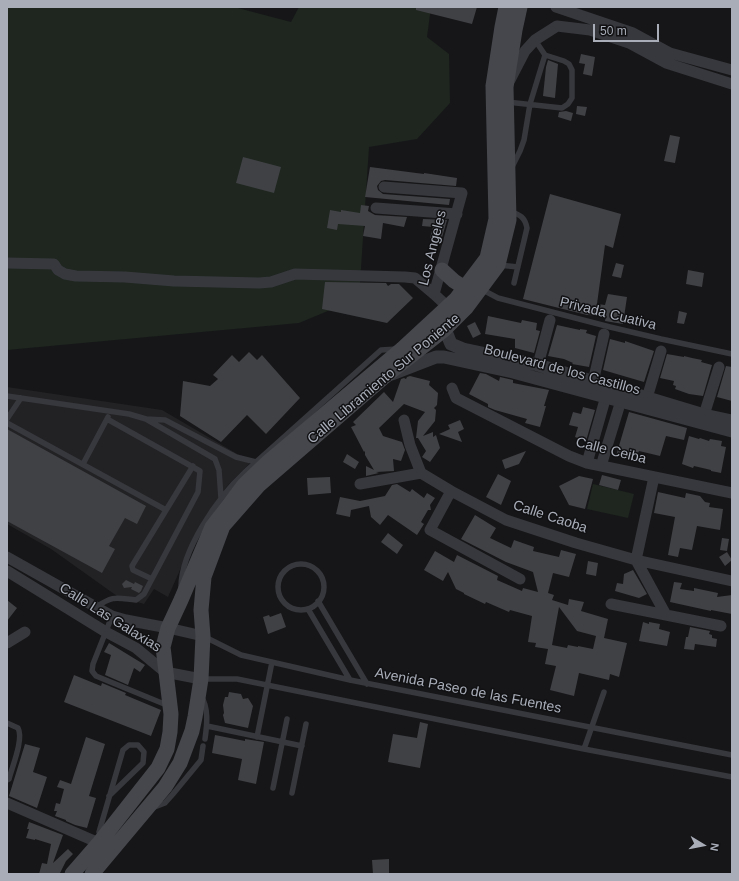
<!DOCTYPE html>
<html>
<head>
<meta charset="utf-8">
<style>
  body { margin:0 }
  #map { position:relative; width:739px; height:881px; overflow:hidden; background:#161618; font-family:Arial,sans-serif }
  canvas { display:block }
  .frame { position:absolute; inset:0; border:8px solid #a8adb8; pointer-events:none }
  .north { position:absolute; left:683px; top:825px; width:40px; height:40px; -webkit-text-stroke:3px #111113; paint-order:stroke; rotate:100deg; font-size:11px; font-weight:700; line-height:16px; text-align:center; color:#a8adb8 }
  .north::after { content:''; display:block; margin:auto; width:14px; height:18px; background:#a8adb8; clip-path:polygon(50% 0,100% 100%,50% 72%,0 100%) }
  .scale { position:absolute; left:593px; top:24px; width:66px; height:18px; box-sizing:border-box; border:2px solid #a8adb8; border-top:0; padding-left:5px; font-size:12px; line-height:14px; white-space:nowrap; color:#a8adb8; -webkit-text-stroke:3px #111113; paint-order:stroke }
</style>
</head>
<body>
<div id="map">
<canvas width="739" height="881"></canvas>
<div class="frame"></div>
<div class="north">N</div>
<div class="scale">50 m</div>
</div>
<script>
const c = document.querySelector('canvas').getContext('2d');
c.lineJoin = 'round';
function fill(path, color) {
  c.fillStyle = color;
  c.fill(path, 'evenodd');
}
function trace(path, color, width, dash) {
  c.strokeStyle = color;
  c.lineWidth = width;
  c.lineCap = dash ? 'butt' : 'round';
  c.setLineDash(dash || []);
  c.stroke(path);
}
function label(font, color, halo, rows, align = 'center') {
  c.font = font + ' Arial,sans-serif';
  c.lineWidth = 3;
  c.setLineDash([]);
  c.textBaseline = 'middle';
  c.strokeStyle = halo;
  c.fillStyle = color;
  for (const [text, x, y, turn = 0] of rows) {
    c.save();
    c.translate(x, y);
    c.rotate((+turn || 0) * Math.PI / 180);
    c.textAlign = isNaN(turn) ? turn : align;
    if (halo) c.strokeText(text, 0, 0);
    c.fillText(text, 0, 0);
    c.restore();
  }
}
fill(new Path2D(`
  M7,387L162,410L251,462L229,484L218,498L196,534L168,597L154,589L144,604L117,596L51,549L7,524Z`), '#222225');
fill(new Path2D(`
  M7,7H234L291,22L299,7H431L427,37L449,54L450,103L417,139L369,147L359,298L299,323L7,350Z
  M593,484L634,494L628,518L587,509Z`), '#1e261f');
fill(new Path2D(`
  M416,7H477L472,24L416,10Z
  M581,54L595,57L592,76L583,74L585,64L579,63Z
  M548,60L558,64L555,98L543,96L546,67Z
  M577,106L587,107L585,116L576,114Z
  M566,111L573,113L571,121L558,117L559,112Z
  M670,135L680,137L675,163L664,161Z
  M243,157L281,167L274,193L236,183Z
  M370,167L424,174V173L457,178L456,186L385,180L381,181L377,186L378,190L383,194L450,199L449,205L365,197Z
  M550,194L621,214L613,248L605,245L597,304L605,305L608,294L627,297L623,324L605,321L606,316L587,315L523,299Z
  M361,205L369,206L368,211L375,215L407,217L404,227L383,223L381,239L363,236L365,226L338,224L337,230L327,228L330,210L341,212V210L360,213Z
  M423,219L447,220L441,241L430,238L433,227L422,226Z
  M616,263L624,265L621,278L612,276Z
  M688,270L704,273L702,287L686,284Z
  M325,282L386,283L388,286L391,284H399L413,298L387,323L322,309Z
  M679,311L687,313L684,324L677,323Z
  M488,316L521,323L522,320L537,323L536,330L540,331L534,353L515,348V339L485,334Z
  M475,322L481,334L473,338L467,326Z
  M557,325L580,330V329L587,330L586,333L596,336L589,367L572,364L573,363L564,359L548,356Z
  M610,339L625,343V341L654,351L644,382L603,370Z
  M249,352L257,360L262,355L300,398L266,434L247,415L221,442L180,416L183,381L210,386L218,379L213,375L232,355L239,362Z
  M667,354L684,357V356L692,358L702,360L701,362L712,365L703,396L689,394L675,389L676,386L673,385L674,381L660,378Z
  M726,366L732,367V401L717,397Z
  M480,373L486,374L499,381L500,377L513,380V383L549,390L544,406H546L540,427L525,423L527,419L495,410L488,407V404L469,394Z
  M410,376L430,381L429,385L438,393L437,405L434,408L436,410L435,421L423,436L433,432V437L436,435L440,448L430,462L422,457L426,451L418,438H416L418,421L425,412L404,404L379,428L383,436L402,442L405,450L401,461L393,459L394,471L376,472L379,473L366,476V466L374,470L365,455V451L364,452L351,427L356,425L353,422L384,392L393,402L401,379L404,378L406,379L407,377Z
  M583,407L595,410L586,441L575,437L578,427L569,425L573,412L581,414Z
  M629,412L687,428L684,440L666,436L660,456L639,451L638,453L633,451L632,459L616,456Z
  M460,420L464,429L458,432L462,442L439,434L450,429L448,425Z
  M7,429L146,506L137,524L125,518L109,546L115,549L102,573L7,521Z
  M689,436L699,439L700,438L709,441L710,439L722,441L721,446L726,447L721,473L711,471V470L694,466L693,468L682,464Z
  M526,451L519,464L505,469L502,460Z
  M347,454L359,462L355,469L343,462Z
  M498,474L511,481L501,505L486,497Z
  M602,475L621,480L618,490L599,485Z
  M579,476L593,479L585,509L569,505L559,486Z
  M330,477L331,493L308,495L307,478Z
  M397,484L410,492L412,489L424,498L427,493L435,498L430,505L431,510H428L421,522L424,524L417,535L388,515L380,525L371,517L369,506L351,510L350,517L336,514L340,497L360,501L385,496L392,485Z
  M658,492L685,498L686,493L700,496L705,502L710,503L709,507L723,509L720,530L697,526L692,550L680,548L678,557L668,555L675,517L654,513Z
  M475,515L496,528L490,538L511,548L514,540L534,547L533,551L559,557L561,550L576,554L569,577L553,573L548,593L554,595L552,600L568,605L569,599L584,602L581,611L608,619L604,638L627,643L619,677L610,674L609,680L579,673L574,696L550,690L556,666L545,664L548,649L535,647L536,643L528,642L532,616L510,610L509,612L486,602L485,604L464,594V593L456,589L448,572L443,581L424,570L435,551L454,562L457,555L498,576L497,580L522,591L523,588L538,592L533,572L506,562L461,539ZM559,607L577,631L596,636L593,649L578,646V647L568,645L567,648L552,645Z
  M388,533L403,545L397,554L381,542Z
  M722,538L729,539L727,551L720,550Z
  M727,552L732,560L725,566L719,557Z
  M588,561L598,563L596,576L586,574Z
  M633,570L647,594L639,598L615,591L617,583L623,584L624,574Z
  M126,580L134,584L135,582L143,586L141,591L139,593L131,589L132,587L124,588L122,584Z
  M674,582L682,583L680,589L694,591V588L718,593L717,597L732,595V614L711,610V611L670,602Z
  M7,600L17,608L7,621Z
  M281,613L286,627L268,634L263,617L269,615L270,617Z
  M643,622L649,624V622L660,624L659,629L670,632L667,646L639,641Z
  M690,627L710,631L709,634L712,635V638L717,639L716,647L695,644L694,650L684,649L686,637H688Z
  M109,643L145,665L140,672L134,668L128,685L105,675L111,655L104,652Z
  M74,675L101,686L102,683L126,693L125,695L161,710L151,736L64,702Z
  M229,692L241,694L243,699L248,698L253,706L248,728L225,723L223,715L224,713L223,705L225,697H228Z
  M420,722L428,724L420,768L388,762L393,734L417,738Z
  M215,735L245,741V739L264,742L256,784L238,780L242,759L212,753Z
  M86,737L105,744L89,796L96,798L87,828L75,825L66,821V820L55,816L57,811H54L56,803L60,804L64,789L57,787L60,780L71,784Z
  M25,744L40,748L33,772L47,777L37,808L9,796Z
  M29,822L63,835L53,863L68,849L73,854L66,861L60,873L39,874L42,863L47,864L51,844L35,839V840L26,838L29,829H27Z
  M389,859V874H373L372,860Z`), '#404145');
trace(new Path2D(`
  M507,102L562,108L568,104L572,98V70L569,64L564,61L545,55L535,40
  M512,167L520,151L524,140L530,104L545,55
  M510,211C520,215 525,217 527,228L514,283
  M499,265L518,267
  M481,289L498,298L610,327L661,339L732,354
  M7,396L129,414L146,419L215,459L219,470L221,498
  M7,419L21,398
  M146,419L165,420L236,457L256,462L381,350L397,349
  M7,423L166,510
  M83,464L108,417
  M278 587a23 23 0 1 1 46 0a23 23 0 1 1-46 0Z
  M152,579L133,570L132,566L193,466
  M181,587C181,551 218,497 244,473C248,469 253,464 258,462
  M318,601L367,684
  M96,607C114,595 116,598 136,600L144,594L198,492L200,471L107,419
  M308,609L350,680
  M112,616L93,664L92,671L96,676L169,706
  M205,637L241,655L350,680L732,755
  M201,679H237L584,749L732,777
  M201,696C209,708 207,725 205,739
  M7,723L18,728C24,739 12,767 9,779L7,780
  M207,726L302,746
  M257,737L272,662
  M584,749L604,692
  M273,788L287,719
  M292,793L306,724
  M152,808L165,803L173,794L201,760L203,746
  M101,836L99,832L123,750L129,745H138L144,752L143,763L109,796`), '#37383d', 5.5);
trace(new Path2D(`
  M556,7L633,33L670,53L732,70
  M510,80L525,51L535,40L557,26L590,30L629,43L666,63L732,84
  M384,187L462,193L434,294
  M376,208L457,214
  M7,263L54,264L58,270L65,274L76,276L125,277L174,281L259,283L271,282L295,274L405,277L415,278L434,294L448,307
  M538,365L550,320
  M593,382L604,334
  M452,388L456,398L569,456L587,463L732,493
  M647,398L661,351
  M704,415L719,367
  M404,420L410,445L421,473L451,491L506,520L576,543L636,560L732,581
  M587,463L608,389
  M601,466L623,394
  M654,477L636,560L666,615
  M360,484L421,473
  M451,491L430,530L520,579
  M7,557L112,616L126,620L168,628L203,636
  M7,571L106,632L136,648L165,672L201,679
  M611,604L721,626
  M7,643L25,632
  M7,803L99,843`), '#37383d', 11);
trace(new Path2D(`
  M445,329L451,344L463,349L538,365L704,415L732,421
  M392,374L436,357H444L513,372L732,431`), '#37383d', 13);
trace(new Path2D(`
  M442,270L454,281L465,288
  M72,874L99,843L158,768L167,749L170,732L171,714L163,647L168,628L181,600L212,527L244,485L268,462L402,349L456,299L487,258L496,219L493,86L502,27L506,7
  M92,874L165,787L180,763L192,731L195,717L201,679L203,636L201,610L204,577L223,526L259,485L384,377L445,329L466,308L498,265L509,220L506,87L515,30L520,7`), '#45474d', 15);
label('14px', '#a8adb8', '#111113', [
  ["Los Angeles",433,248,-76],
  ["Privada Cuativa",608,314,14],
  ["Boulevard de los Castillos",562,370,15],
  ["Calle Libramiento Sur Poniente",384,379,-40],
  ["Calle Ceiba",611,451,14],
  ["Calle Caoba",550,517,18],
  ["Calle Las Galaxias",110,618,32],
  ["Avenida Paseo de las Fuentes",468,691,11]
]);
</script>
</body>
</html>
